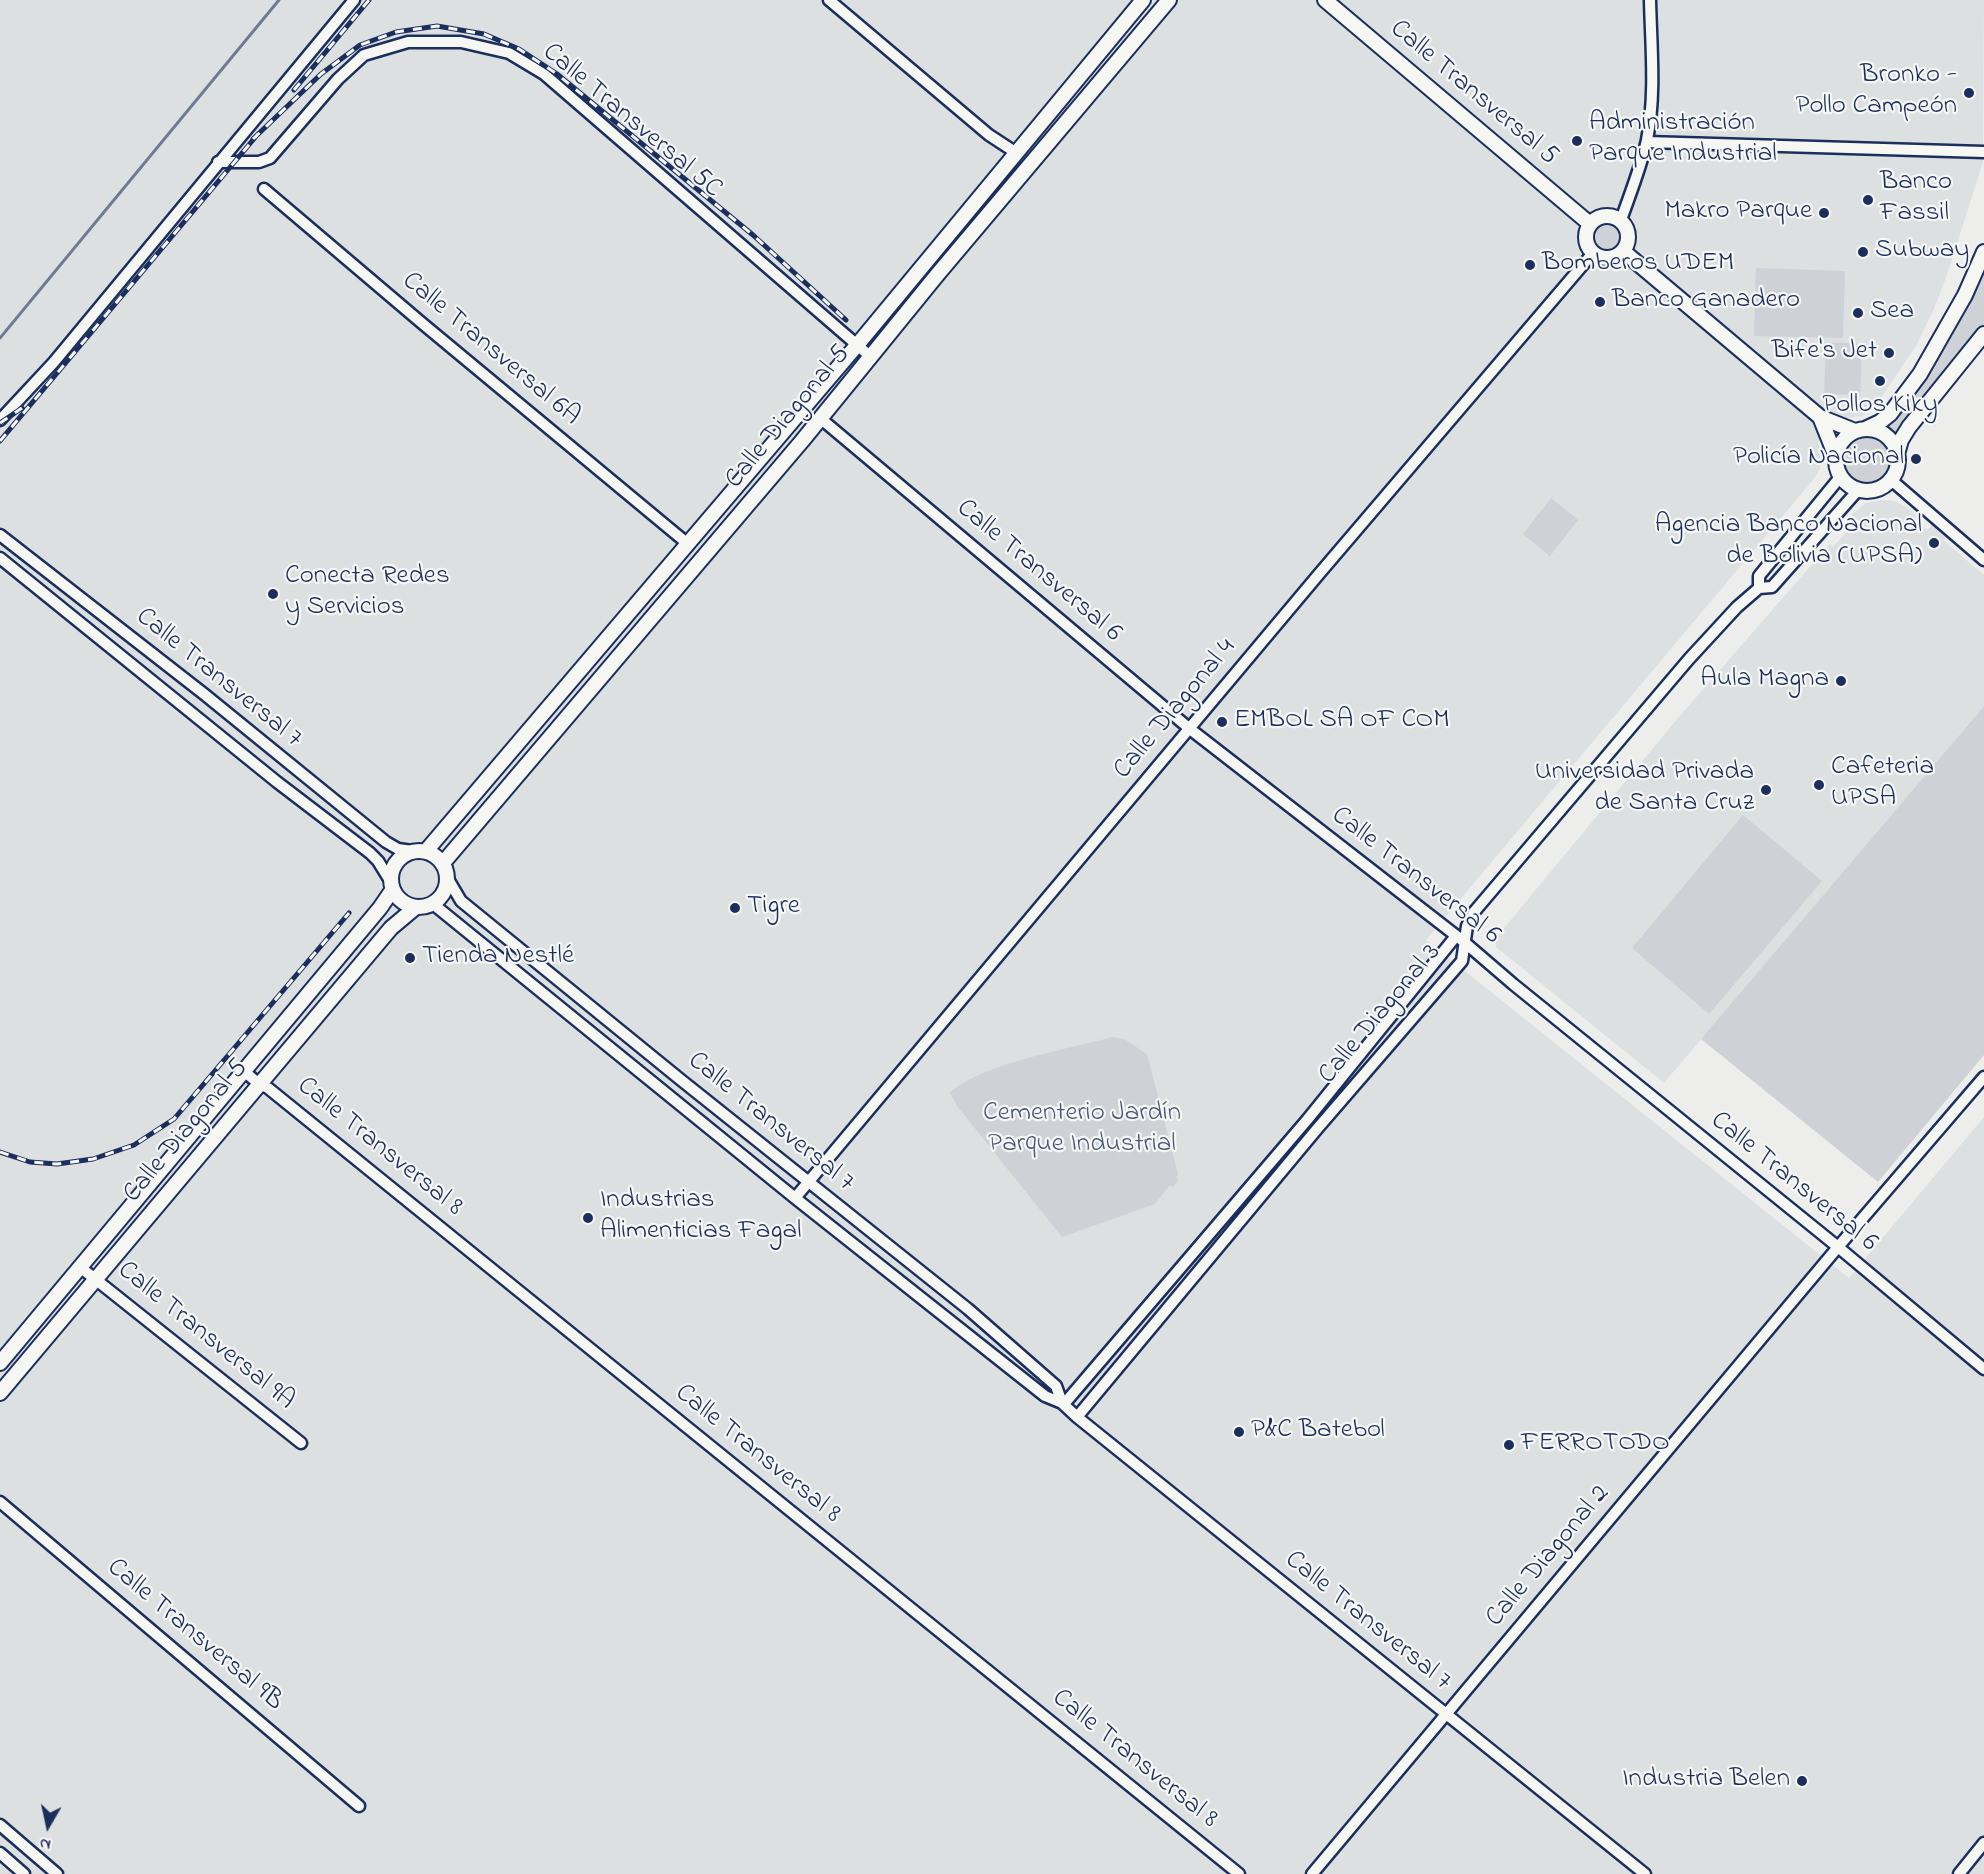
<!DOCTYPE html>
<html>
<head>
<meta charset="utf-8">
<style>
  body { margin:0 }
  #map { position:relative; width:1984px; height:1874px; overflow:hidden; background:#edeeec; font-family:"Indie Flower",sans-serif }
  canvas { display:block }
  .north { position:absolute; left:18px; top:1796px; width:60px; height:60px; -webkit-text-stroke:4px #f6f6f2; paint-order:stroke; rotate:189deg; font-size:16px; font-weight:700; line-height:24px; text-align:center; color:#1b2f5e }
  .north::after { content:''; display:block; margin:auto; width:21px; height:27px; background:#1b2f5e; clip-path:polygon(50% 0,100% 100%,50% 72%,0 100%) }
</style>
</head>
<body>
<div id="map">
<canvas width="1984" height="1874"></canvas>
<div class="north">N</div>
</div>
<script>
const c = document.querySelector('canvas').getContext('2d');
c.lineJoin = 'round';
function fill(path, color) {
  c.fillStyle = color;
  c.fill(path, 'evenodd');
}
function trace(path, color, width, dash) {
  c.strokeStyle = color;
  c.lineWidth = width;
  c.lineCap = dash ? 'butt' : 'round';
  c.setLineDash(dash || []);
  c.stroke(path);
}
function label(font, color, halo, rows, align = 'center') {
  c.font = font + ' "Indie Flower",sans-serif';
  c.lineWidth = 4.5;
  c.setLineDash([]);
  c.textBaseline = 'middle';
  c.strokeStyle = halo;
  c.fillStyle = color;
  for (const [text, x, y, turn = 0] of rows) {
    c.save();
    c.translate(x, y);
    c.rotate((+turn || 0) * Math.PI / 180);
    c.textAlign = isNaN(turn) ? turn : align;
    if (halo) c.strokeText(text, 0, 0);
    c.fillText(text, 0, 0);
    c.restore();
  }
}
fill(new Path2D(`
  M0,0H1984L1983,162L1948,272L1934,309L1916,346L1874,408L1862,416L1838,419L1818,441L1821,452L1820,468L1813,480L1426,940L1849,1278L1984,1117V1874H0Z
  M1881,500L1894,501L1907,507L1921,519L1919,523L1927,530L1932,525L1946,537L1943,540L1984,575V706L1664,1083L1496,947L1495,939L1678,718L1815,561L1814,559L1817,555L1820,556L1830,544L1833,547L1852,525L1851,515L1866,503Z`), '#dde0e1');
fill(new Path2D(`
  M1592 237a16 16 0 1 1 32 0a16 16 0 1 1-32 0Z
  M1984,266V324L1913,412L1896,436L1887,427C1927,379 1964,326 1984,266Z
  M1756,268L1845,271L1843,338L1754,336Z
  M1826,342L1862,344L1860,394L1824,395Z
  M1844 460a23 23 0 1 1 46 0a23 23 0 1 1-46 0Z
  M1551,498L1578,520L1550,556L1523,534Z
  M1984,706V1055L1878,1182L1701,1039Z
  M1743,815L1822,881L1709,1014L1632,948Z
  M1113,1037L1124,1039L1147,1054L1178,1174L1176,1178L1179,1179L1173,1187L1169,1186L1155,1204L1062,1237L957,1106L950,1093C979,1064 1072,1048 1113,1037Z`), '#ced2d7');
trace(new Path2D(`
  M0,338L279,0`), '#6e7a96', 3);
const minor = new Path2D(`
  M829,0L989,135L1015,152
  M1647,142L1984,152
  M218,162H259L270,158L338,79L364,55L408,42H461L509,53L544,74L871,357
  M264,189L423,324L688,544
  M1621,220C1630,194 1641,167 1647,140C1656,94 1651,46 1650,0
  M820,418L1190,729L1463,941L1513,984L1838,1247L1984,1369
  M0,420L54,362L354,0
  M1890,479L1984,560
  M0,535L204,694L386,842L398,849L412,851
  M0,558L277,782L370,853L378,861L391,882
  M1759,588V576L1841,476
  M448,879L461,901L681,1080L968,1309L1056,1386L1062,1403
  M433,904L795,1198L1045,1396L1062,1403L1077,1417L1645,1874
  M245,1072L259,1084L268,1088L1239,1874
  M795,1198L1319,574L1593,253
  M80,1267L301,1443
  M1064,1404L1307,1120L1456,936
  M1077,1417L1317,1129L1462,961L1467,926L1474,912L1689,659L1737,607L1759,588L1772,587L1859,489
  M0,1502L359,1806
  M0,1825L57,1874
  M0,1853L24,1874
  M1312,1874L1838,1247L1984,1077
  M1959,1874L1984,1843`);
const major = new Path2D(`
  M1325,0L1590,224
  M1586 237a21 21 0 1 1 42 0a21 21 0 1 1-42 0Z
  M1623,251L1820,417L1855,431
  M1820,417L1836,457
  M1865,429L1880,422L1890,414L1920,374L1965,295L1984,252
  M1836 460a31 31 0 1 1 62 0a31 31 0 1 1-62 0Z
  M1897,454L1901,440L1909,427L1984,334
  M391 879a28 28 0 1 1 56 0a28 28 0 1 1-56 0Z
  M426,851L858,344L1143,0
  M443,863L802,441L937,275L1169,0
  M0,1363L380,908L393,889
  M0,1393L391,928L416,907`);
trace(minor, '#1b2f5e', 15);
trace(major, '#1b2f5e', 18);
trace(minor, '#f6f6f2', 10);
trace(major, '#f6f6f2', 14);
const rail = new Path2D(`
  M294,90L369,0
  M253,139L321,74L360,45L396,32L437,26L484,34L519,49L557,74L753,235L846,320
  M0,423L22,408
  M0,441L258,134
  M0,1152L30,1162L57,1164L93,1159L134,1145L174,1119L349,913`);
trace(rail, '#1b2f5e', 5);
trace(rail, '#f6f6f2', 3, [9]);
for (const [x, y, r, color] of [
  [1969,93,6,"#1b2f5e"],
  [1577,141,6,"#1b2f5e"],
  [1868,200,6,"#1b2f5e"],
  [1824,213,6,"#1b2f5e"],
  [1863,252,6,"#1b2f5e"],
  [1530,265,6,"#1b2f5e"],
  [1600,302,6,"#1b2f5e"],
  [1858,313,6,"#1b2f5e"],
  [1889,353,6,"#1b2f5e"],
  [1880,381,6,"#1b2f5e"],
  [1916,459,6,"#1b2f5e"],
  [1934,543,6,"#1b2f5e"],
  [273,594,6,"#1b2f5e"],
  [1841,681,6,"#1b2f5e"],
  [1222,722,6,"#1b2f5e"],
  [1819,785,6,"#1b2f5e"],
  [1766,790,6,"#1b2f5e"],
  [735,908,6,"#1b2f5e"],
  [410,958,6,"#1b2f5e"],
  [588,1218,6,"#1b2f5e"],
  [1239,1432,6,"#1b2f5e"],
  [1509,1445,6,"#1b2f5e"],
  [1802,1781,6,"#1b2f5e"]
]) {
  const dot = new Path2D();
  dot.arc(x, y, r, 0, 2 * Math.PI);
  c.fillStyle = color;
  c.fill(dot);
  trace(dot, '#f6f6f2', 2);
}
label('27px', '#1b2f5e', '#f6f6f2', [
  ["Bronko -",1957,77,"right"],
  ["Pollo Campeón",1957,108,"right"],
  ["Administración",1589,125],
  ["Parque Industrial",1589,156],
  ["Banco",1880,184],
  ["Fassil",1880,215],
  ["Makro Parque",1812,213,"right"],
  ["Subway",1875,252],
  ["Bomberos UDEM",1542,265],
  ["Banco Ganadero",1612,302],
  ["Sea",1870,313],
  ["Bife's Jet",1877,353,"right"],
  ["Pollos Kiky",1880,407,"center"],
  ["Policía Nacional",1904,459,"right"],
  ["Agencia Banco Nacional",1922,527,"right"],
  ["de Bolivia (UPSA)",1922,558,"right"],
  ["Conecta Redes",285,578],
  ["y Servicios",285,609],
  ["Aula Magna",1829,681,"right"],
  ["EMBOL SA OF COM",1234,722],
  ["Cafeteria",1831,769],
  ["UPSA",1831,800],
  ["Universidad Privada",1754,774,"right"],
  ["de Santa Cruz",1754,805,"right"],
  ["Tigre",747,908],
  ["Tienda Nestlé",422,958],
  ["Industrias",600,1202],
  ["Alimenticias Fagal",600,1233],
  ["P&C Batebol",1251,1432],
  ["FERROTODO",1521,1445],
  ["Industria Belen",1790,1781,"right"]
], 'left');
label('27px', '#1b2f5e', '#f6f6f2', [
  ["Calle Transversal 5",1473,94,40],
  ["Calle Transversal 5C",631,122,40],
  ["Calle Transversal 6A",490,350,40],
  ["Calle Diagonal 5",789,418,-50],
  ["Calle Transversal 6",1038,572,40],
  ["Calle Transversal 7",218,679,39],
  ["Calle Diagonal 4",1176,710,-50],
  ["Calle Transversal 6",1415,877,38],
  ["Calle Diagonal 3",1381,1015,-50],
  ["Calle Transversal 7",770,1123,39],
  ["Calle Diagonal 5",187,1132,-50],
  ["Calle Transversal 8",379,1148,39],
  ["Calle Transversal 6",1793,1183,39],
  ["Calle Transversal 9A",205,1337,39],
  ["Calle Transversal 8",757,1455,39],
  ["Calle Diagonal 2",1549,1557,-50],
  ["Calle Transversal 7",1367,1622,39],
  ["Calle Transversal 9B",194,1636,40],
  ["Calle Transversal 8",1134,1760,39]
]);
label('27px', '#48587c', '#f6f6f2', [
  ["Cementerio Jardín",1082,1115],
  ["Parque Industrial",1082,1146]
]);
</script>
</body>
</html>
